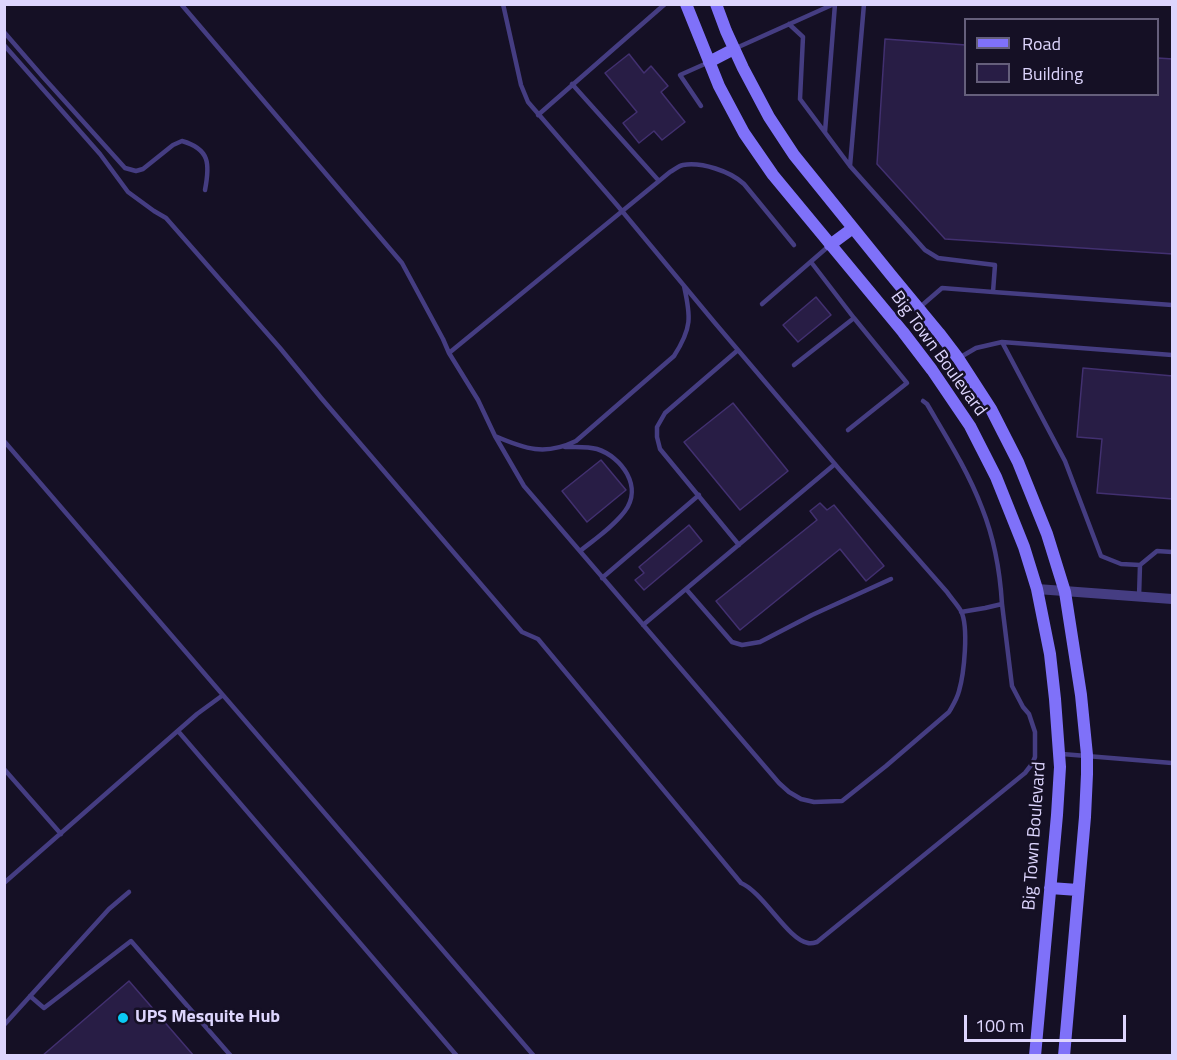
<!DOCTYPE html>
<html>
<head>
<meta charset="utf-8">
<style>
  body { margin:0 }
  #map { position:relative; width:1177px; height:1060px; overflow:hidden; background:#151025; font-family:"Titillium Web",sans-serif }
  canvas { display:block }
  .frame { position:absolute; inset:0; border:6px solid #ddd5fd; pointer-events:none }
  .legend { position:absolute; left:964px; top:18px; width:195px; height:78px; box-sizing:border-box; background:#151025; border:2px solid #655f7b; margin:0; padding:8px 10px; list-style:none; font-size:18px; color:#ddd5fd }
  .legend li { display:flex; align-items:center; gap:12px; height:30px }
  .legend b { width:30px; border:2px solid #655f7b }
  .scale { position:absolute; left:964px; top:1015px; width:162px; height:27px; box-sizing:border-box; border:3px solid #ddd5fd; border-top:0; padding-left:8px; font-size:18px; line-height:21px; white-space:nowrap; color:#ddd5fd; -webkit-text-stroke:4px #151025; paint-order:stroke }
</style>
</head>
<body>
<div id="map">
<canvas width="1177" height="1060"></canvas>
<div class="frame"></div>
<ul class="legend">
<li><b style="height:8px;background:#7f71f9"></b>Road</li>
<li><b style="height:16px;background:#281d45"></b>Building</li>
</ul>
<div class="scale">100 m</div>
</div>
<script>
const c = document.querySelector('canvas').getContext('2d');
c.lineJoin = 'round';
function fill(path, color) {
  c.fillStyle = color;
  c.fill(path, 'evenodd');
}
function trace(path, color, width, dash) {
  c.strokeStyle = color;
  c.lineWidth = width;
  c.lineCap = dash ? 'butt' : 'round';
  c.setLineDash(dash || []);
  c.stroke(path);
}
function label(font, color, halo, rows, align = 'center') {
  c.font = font + ' "Titillium Web",sans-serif';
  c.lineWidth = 5;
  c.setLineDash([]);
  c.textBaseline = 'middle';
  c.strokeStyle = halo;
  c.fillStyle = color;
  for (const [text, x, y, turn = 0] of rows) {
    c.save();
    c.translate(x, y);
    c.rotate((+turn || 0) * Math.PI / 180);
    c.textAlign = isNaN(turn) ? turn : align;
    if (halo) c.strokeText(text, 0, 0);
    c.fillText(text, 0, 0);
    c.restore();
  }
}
const building = new Path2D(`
  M885,39L966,45V94H1158V58L1173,59V254L945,239L877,164Z
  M629,54L644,73L651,66L668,86L661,92L685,122L662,140L654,131L639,143L623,123L637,112L605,73Z
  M816,297L831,315L798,342L783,325Z
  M1083,368L1173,376V499L1097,493L1102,439L1077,437Z
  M733,403L788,471L740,510L684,442Z
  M601,460L626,490L587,522L562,491Z
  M820,503L827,510L834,505L884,566L866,581L840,549L740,630L716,601L817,520L810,511Z
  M689,525L702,541L644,590L635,580L644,573L639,567Z
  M129,981L194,1056H42Z`);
fill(building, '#281d45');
trace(building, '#423070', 1.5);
trace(new Path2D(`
  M181,4L402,263L443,339L449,353L478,400L495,436L524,486L779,783L789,792L801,799L814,802L842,801L886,766L949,712C953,705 957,699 959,691C964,674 969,627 961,611C957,604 951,598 947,592L840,470L715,323L617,205L528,102L521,85L503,4
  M789,24L803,37L800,99L850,166L925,250L938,258L995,265L993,292L942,288L920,307
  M4,32L43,77L125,168L136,171L143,169L173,145L182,141C210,149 210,164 205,190
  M4,45L100,154L128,192L154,211L166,218L280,348L322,399L522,632L538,639L741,883C763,892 788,940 808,943C811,944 814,943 817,942L1025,773L1032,764L1035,757V732L1029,714L1023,707L1012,686L1002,604L985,608L961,612
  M734,49L834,4
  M572,84L659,181
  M701,106L680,75L707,63
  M538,115L665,4
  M825,132L835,4
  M850,166L864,4
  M811,262L854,318L907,383L848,430
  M993,292L1172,305
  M762,304L830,245
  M1002,342L1172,355
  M738,350L665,413L657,427V437L660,449L739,545
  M449,353L670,172C674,170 678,166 683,165C702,162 730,171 744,184L794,245
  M959,358L976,348L1002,342L1065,461L1101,556L1121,564L1140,565L1157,551L1172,552
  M794,365L854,318
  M923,401L927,404C947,438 968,471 982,508C994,538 1000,571 1002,604
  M495,436C525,449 545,456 576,441L674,356C692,328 691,317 684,286
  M4,441L534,1056
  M565,447C575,447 587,446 597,449C622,457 643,487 625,511C613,527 595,539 580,551
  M602,578L699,495
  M686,589L732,642L742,645L760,642L812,615L891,579
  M1139,597L1140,565
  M643,625L835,464
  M178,731L457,1056
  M1062,754L1172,763
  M4,769L61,834
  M4,883L197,714L223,695
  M30,996L44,1008L131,941L231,1056
  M4,1025L109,909L129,892`), '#453d82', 4.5);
trace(new Path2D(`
  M1037,589L1172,599`), '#453d82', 10);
trace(new Path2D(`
  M686,4L719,86L744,133L773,175L903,332L932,370L970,426L996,477L1024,547L1037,589L1050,654L1055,699L1060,767L1057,815L1035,1056
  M716,4L726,31L743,68L769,117L794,155L891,275L939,333L958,358L991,409L1018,462L1047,534L1065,592L1081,695L1087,755V774L1085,817L1064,1056
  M709,62L734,49
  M830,245L853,228
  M1050,888L1078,890`), '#7f71f9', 12);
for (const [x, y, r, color] of [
  [123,1018,6,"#0acaf4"]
]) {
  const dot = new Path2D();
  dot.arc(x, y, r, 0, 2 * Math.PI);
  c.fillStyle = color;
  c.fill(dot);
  trace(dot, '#151025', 2);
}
label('18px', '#ddd5fd', '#151025', [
  ["Big Town Boulevard",938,354,54],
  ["Big Town Boulevard",1035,836,-86]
]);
label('bold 18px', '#ddd5fd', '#151025', [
  ["UPS Mesquite Hub",135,1018]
], 'left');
</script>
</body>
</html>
